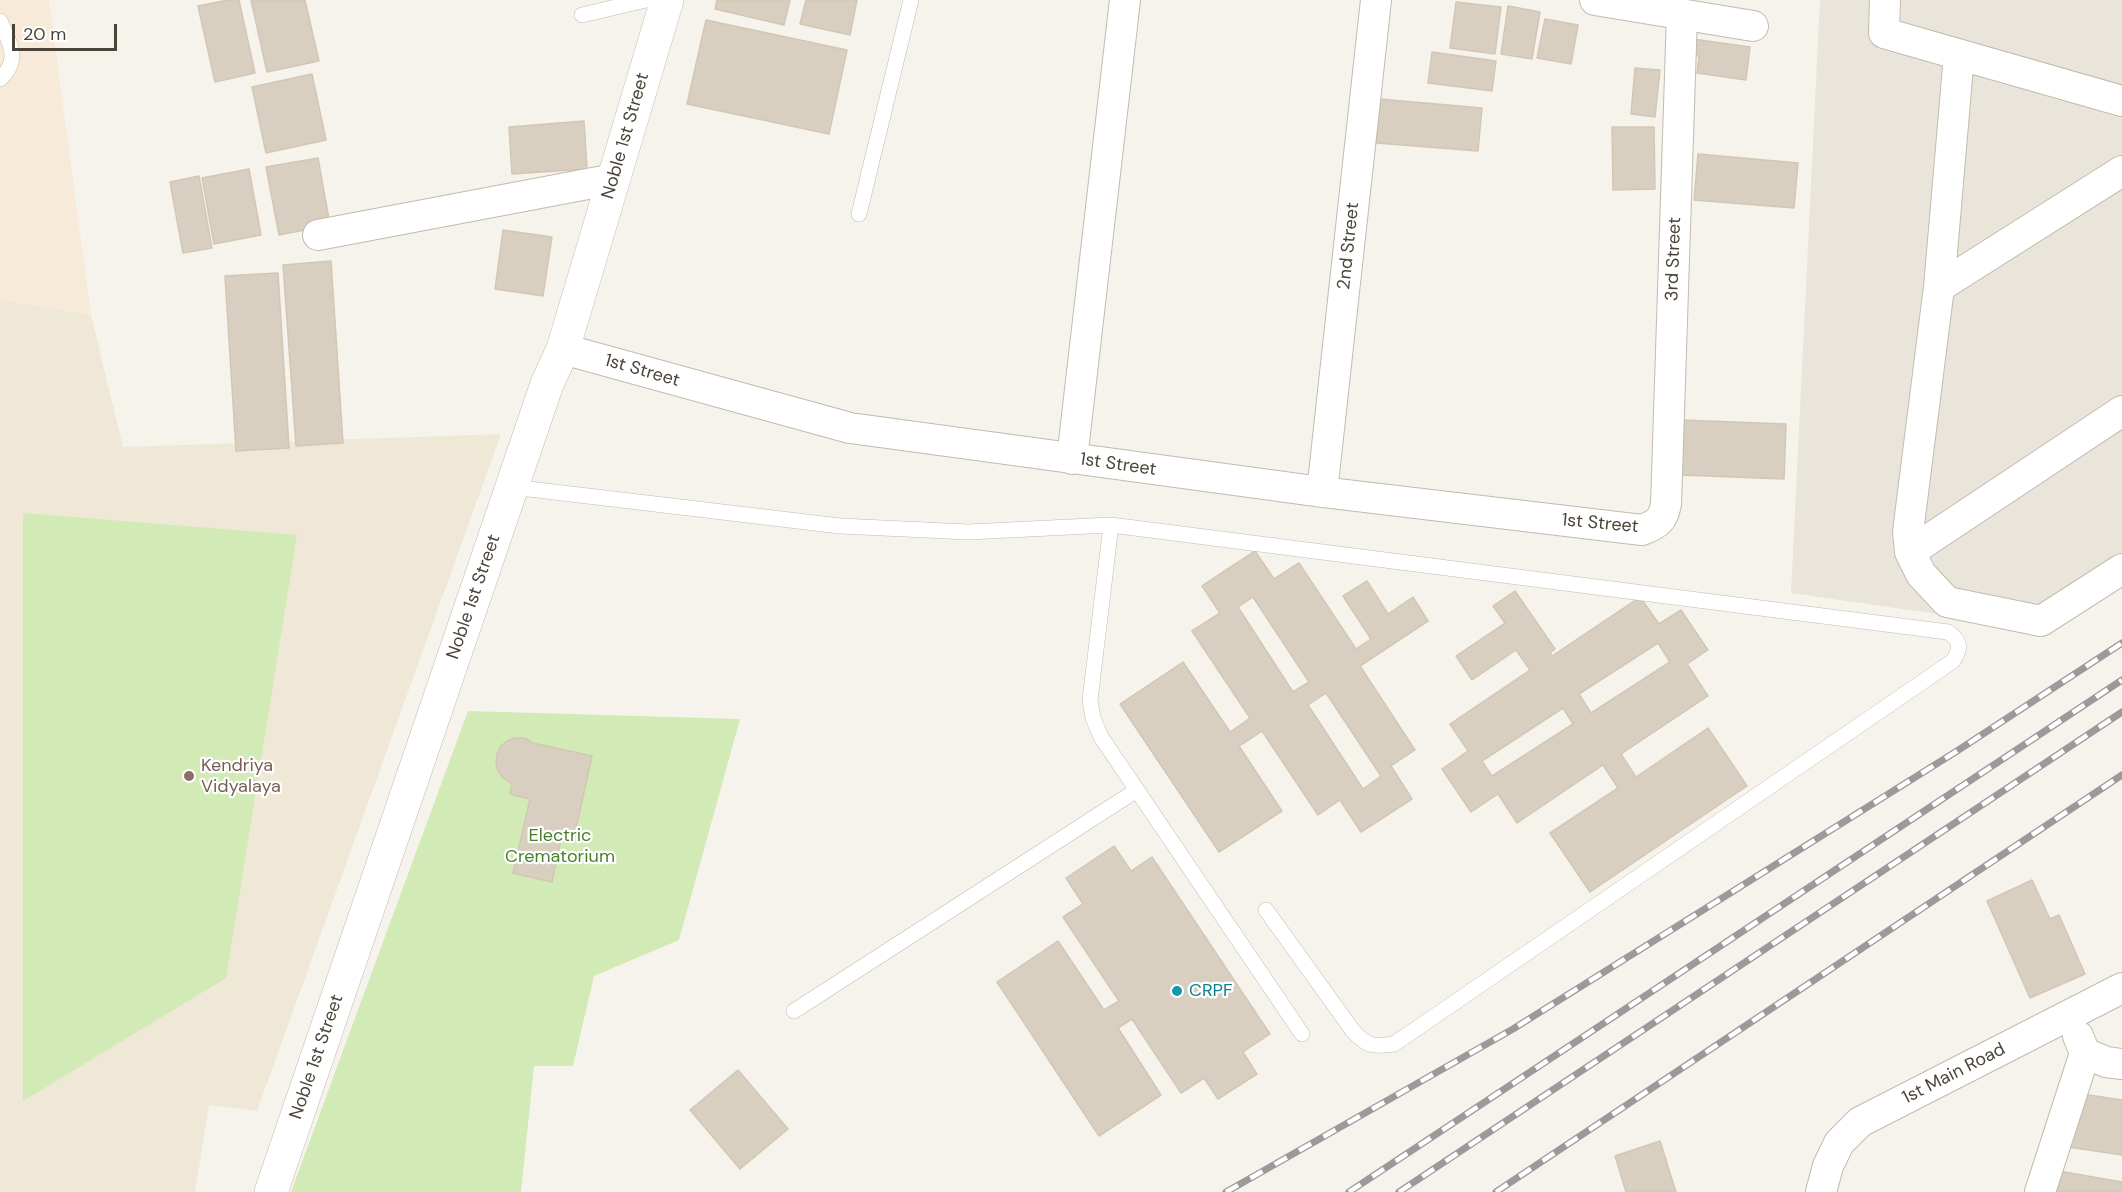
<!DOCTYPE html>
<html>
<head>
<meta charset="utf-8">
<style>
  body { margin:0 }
  #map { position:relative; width:2122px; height:1192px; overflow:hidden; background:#f6f3ec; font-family:"DM Sans",sans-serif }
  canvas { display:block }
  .scale { position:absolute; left:12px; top:24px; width:105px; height:27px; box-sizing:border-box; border:3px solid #4b4439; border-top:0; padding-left:8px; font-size:18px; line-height:21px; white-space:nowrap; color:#4b4439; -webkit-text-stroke:4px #fff; paint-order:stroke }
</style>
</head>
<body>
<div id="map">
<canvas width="2122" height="1192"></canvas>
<div class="scale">20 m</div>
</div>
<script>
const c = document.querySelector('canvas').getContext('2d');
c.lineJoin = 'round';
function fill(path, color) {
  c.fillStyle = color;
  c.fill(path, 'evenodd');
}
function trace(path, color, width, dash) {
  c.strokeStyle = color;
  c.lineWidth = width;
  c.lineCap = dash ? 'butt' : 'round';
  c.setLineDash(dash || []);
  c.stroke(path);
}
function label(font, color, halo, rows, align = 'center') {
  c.font = font + ' "DM Sans",sans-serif';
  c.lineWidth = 4.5;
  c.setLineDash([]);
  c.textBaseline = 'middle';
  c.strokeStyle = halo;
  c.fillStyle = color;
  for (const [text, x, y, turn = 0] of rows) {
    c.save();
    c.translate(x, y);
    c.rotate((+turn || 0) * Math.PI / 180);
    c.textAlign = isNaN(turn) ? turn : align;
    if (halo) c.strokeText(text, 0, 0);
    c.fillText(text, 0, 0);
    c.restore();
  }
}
fill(new Path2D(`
  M1820,0H2122V576L2042,629L1791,593Z`), '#eae5da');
fill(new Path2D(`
  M0,0H49L91,315L0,300Z`), '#f7ead8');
fill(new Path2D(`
  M0,300L91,315L123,447L501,434L257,1111L209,1105L195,1192H0Z`), '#efe8d6');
fill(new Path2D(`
  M23,513L297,535L226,978L23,1101Z
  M468,711L740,719L679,940L594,976L573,1066H534L521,1192H291Z`), '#d2eab5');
const building = new Path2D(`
  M228,0H239L255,73L215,82L198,6Z
  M251,0H305L319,61L267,72Z
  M717,0H790L784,25L715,9Z
  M806,0H857L850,35L800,24Z
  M1456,2L1501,7L1495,54L1450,48Z
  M1508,6L1540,12L1532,59L1501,54Z
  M1545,19L1578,25L1571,64L1537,58Z
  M706,20L847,50L829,134L687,104Z
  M1693,39L1750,47L1746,80L1697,73L1699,56L1690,55Z
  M1432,52L1496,61L1492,91L1428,83Z
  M1635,68L1660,70L1655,117L1631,114Z
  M312,74L326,140L266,153L252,87Z
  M1368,98L1482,108L1478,151L1364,142Z
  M584,121L587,169L512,174L509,127Z
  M1612,127H1654L1655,189L1613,190Z
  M1698,154L1798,163L1794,208L1694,200Z
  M318,158L330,225L279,235L266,167Z
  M249,169L261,235L214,244L202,178Z
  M199,176L212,248L183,253L170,182Z
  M503,230L552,237L543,296L495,289Z
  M331,261L343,443L296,446L283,265Z
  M278,273L289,448L236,451L225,276Z
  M1682,420L1786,424L1784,479L1680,475Z
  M1255,551L1274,579L1299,563L1356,649L1371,639L1343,596L1367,581L1388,614L1413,597L1428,621L1360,666L1415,750L1391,766L1412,799L1361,832L1340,800L1318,815L1262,731L1239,746L1282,811L1219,852L1120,704L1183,662L1230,732L1250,718L1192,631L1220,613L1202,586ZM1253,597L1309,682L1293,692L1238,607ZM1326,693L1381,776L1363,789L1308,705Z
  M1515,591L1555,649L1550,653L1552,656L1640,597L1659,624L1681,610L1708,650L1687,664L1708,696L1621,754L1636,777L1708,728L1747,786L1590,892L1550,833L1618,788L1603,765L1517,823L1498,794L1471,812L1442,769L1468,751L1450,724L1530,670L1516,650L1472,680L1456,656L1505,623L1493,606ZM1658,643L1670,662L1591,713L1579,694ZM1563,708L1573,724L1492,776L1482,761Z
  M515,738H524L533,743L592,756L573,842L561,839L552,882L513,873L530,799L510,794L512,784L503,778L498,771L496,763L497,754L501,746L507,741Z
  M1114,846L1131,871L1152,857L1270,1034L1243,1052L1257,1074L1218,1099L1204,1078L1181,1093L1132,1019L1118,1028L1161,1095L1099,1136L997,982L1058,941L1104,1010L1119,1001L1063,917L1083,904L1066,878Z
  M2032,880L2050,919L2059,915L2085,974L2030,998L1987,901Z
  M738,1070L788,1129L740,1169L690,1110Z
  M2076,1093L2122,1100V1155L2068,1147Z
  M1660,1141L1676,1192H1626L1615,1156Z
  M2059,1171L2122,1182V1192H2056Z`);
fill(building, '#d8cfc1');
trace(building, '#d3c7b4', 1.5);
const service = new Path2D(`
  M582,15L646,0
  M0,21C10,43 21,60 0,79
  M859,214L911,0
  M512,487L840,526L968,532L1111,525L1948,632C1961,641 1961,649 1953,661L1394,1044C1373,1047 1368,1047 1353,1031L1266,910
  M1111,525L1090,700L1093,718L1101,737L1302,1034
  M794,1011L1137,790`);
const minor = new Path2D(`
  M1595,0L1753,26
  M1885,0L1884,33L2122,101
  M1959,55L1939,287L1908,532L1910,552L1921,574L1947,602L2041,621L2122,569
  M318,235L614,179
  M1939,287L2122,171
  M563,349L850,428L1322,492L1642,530C1658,524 1663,520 1666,504L1682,14
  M1072,459L1125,0
  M1322,492L1376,0
  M1910,552L2122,411
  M2078,1036L2085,1053L2106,1062L2122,1064
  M1821,1192L1828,1166L1839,1143L1860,1122L2122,988
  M2040,1192L2085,1053`);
const tertiary = new Path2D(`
  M271,1192L547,384L563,349L667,0`);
trace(service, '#c2bbae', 16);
trace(minor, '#c2bbae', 32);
trace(tertiary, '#c2bbae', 34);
trace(service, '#fff', 15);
trace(minor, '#fff', 30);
trace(tertiary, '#fff', 33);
const rail = new Path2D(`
  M1226,1192L1513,1029L1957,751L2122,643
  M1349,1192L2122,680
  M1399,1192L2122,712
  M1496,1192L2122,775`);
trace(rail, '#9a9a9a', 7);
trace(rail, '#fff', 4.5, [14]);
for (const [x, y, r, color] of [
  [189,776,6,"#8d6e63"],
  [1177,991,6,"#0f9aa8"]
]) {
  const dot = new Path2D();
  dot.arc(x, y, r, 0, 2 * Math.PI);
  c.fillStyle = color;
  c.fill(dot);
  trace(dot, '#fff', 2);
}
label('18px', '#4b4439', '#fff', [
  ["Noble 1st Street",626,136,-74],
  ["2nd Street",1349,246,-84],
  ["3rd Street",1674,259,-88],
  ["1st Street",642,371,16],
  ["1st Street",1118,465,8],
  ["1st Street",1600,524,5],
  ["Noble 1st Street",474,597,-71],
  ["Noble 1st Street",317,1057,-71],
  ["1st Main Road",1954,1074,-27]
]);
label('18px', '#785e54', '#fff', [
  ["Kendriya",201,766],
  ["Vidyalaya",201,787]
], 'left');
label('18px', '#4a7f2a', '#fff', [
  ["Electric",560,836],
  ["Crematorium",560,857]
]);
label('18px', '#0d838f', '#fff', [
  ["CRPF",1189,991]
], 'left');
</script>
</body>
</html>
